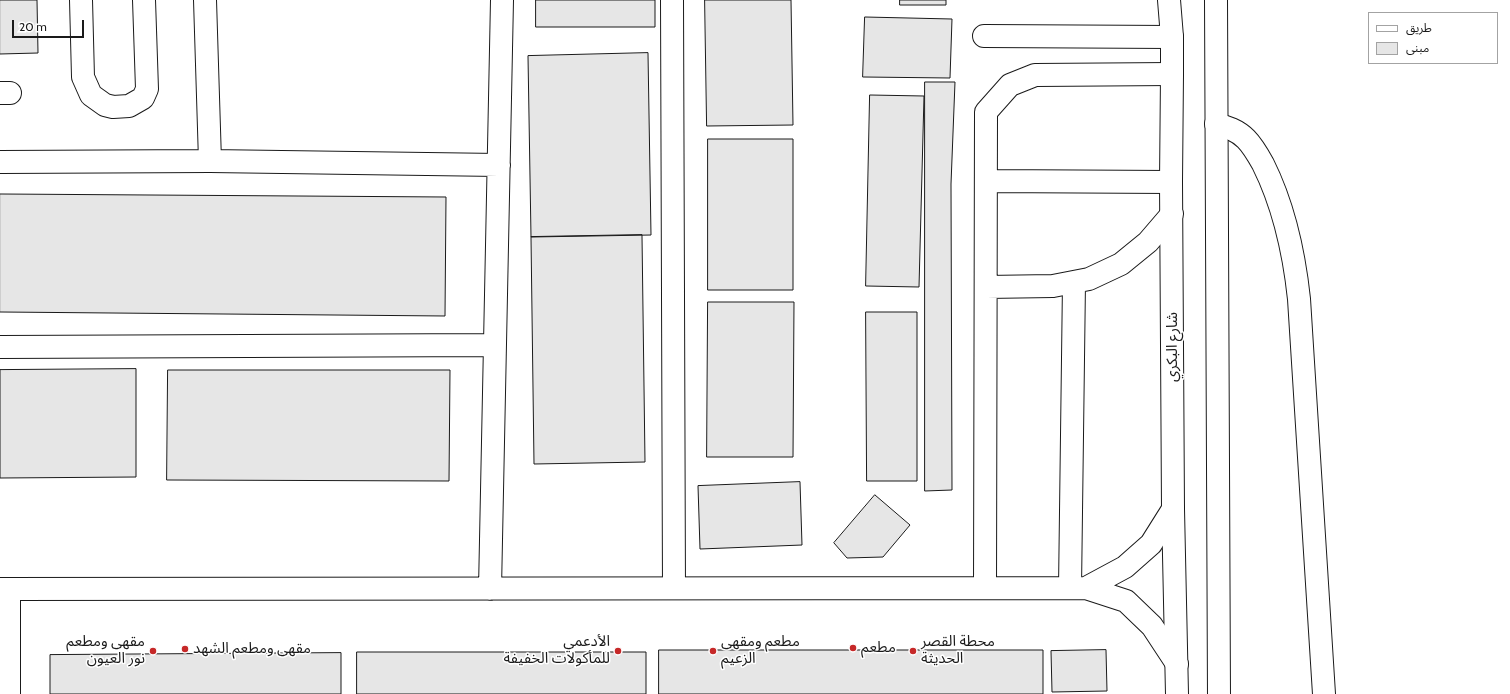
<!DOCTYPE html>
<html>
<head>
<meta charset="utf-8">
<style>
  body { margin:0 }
  #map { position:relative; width:1510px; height:694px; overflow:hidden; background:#fff; font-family:Cabin,"Noto Sans Arabic",sans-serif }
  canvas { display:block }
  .legend { position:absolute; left:1368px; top:12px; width:130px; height:52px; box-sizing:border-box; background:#fff; border:1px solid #a3a3a3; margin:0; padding:5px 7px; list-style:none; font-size:12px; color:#1a1a1a }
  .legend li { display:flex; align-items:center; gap:8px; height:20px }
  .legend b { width:20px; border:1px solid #a3a3a3 }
  .scale { position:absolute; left:12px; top:20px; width:72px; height:18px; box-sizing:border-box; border:2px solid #1a1a1a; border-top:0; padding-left:5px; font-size:12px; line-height:14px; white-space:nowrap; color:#1a1a1a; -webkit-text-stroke:3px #fff; paint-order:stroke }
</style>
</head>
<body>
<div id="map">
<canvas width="1510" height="694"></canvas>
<ul class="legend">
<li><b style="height:5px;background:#fff"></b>طريق</li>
<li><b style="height:11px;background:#e6e6e6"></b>مبنى</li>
</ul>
<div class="scale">20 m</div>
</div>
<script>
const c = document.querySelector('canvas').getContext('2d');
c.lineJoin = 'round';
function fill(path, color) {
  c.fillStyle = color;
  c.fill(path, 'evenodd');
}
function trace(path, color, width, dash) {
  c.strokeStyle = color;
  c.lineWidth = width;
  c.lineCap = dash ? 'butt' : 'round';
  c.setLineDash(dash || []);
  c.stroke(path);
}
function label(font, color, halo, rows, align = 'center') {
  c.font = font + ' Cabin,"Noto Sans Arabic",sans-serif';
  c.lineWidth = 3;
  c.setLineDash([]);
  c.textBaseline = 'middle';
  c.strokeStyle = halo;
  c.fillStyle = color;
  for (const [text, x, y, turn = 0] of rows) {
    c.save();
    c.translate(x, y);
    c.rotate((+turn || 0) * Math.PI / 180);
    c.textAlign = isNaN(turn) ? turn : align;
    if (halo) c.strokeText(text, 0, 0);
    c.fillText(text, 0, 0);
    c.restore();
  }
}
const building = new Path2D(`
  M0,0H37L38,53L0,54Z
  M536,0H655V27H536Z
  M705,0H791L793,125L707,126Z
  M900,0H946V5H900Z
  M865,17L952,19L950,78L863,77Z
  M648,53L651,235L531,237L528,56Z
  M925,82H955L951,184L952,490L925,491Z
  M870,95L924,96L919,287L866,286Z
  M708,139H793V290H708Z
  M0,194L446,197L445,316L0,312Z
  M642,235L645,462L534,464L531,237Z
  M708,302H794L793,457H707Z
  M866,312H917V481H867Z
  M136,369V477L0,478V370Z
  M168,370H450L449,481L167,480Z
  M800,482L802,545L700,549L698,486Z
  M875,495L910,525L883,557L847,558L834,543Z
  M659,650H1043V694H659Z
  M1106,650L1107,691L1052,692L1051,651Z
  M357,652H646V694H357Z
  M341,653V694H50V655Z`);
fill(building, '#e6e6e6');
trace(building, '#1a1a1a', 1);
const minor = new Path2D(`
  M81,0L83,77L91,95L105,105L113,107L129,106L143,98L147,89L144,0
  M205,0L210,161
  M672,0L674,588
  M984,36L1172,37
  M0,93H10
  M1216,124C1227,127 1237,130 1246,139C1253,146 1258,155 1263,164C1284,206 1294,252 1299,299L1324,694
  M0,162L210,161L499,165
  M986,181L1171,182
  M986,287L1053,286L1089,279L1121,264L1148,242L1172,214
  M0,347L494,345
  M985,588L986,112L1010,85L1035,75L1172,74
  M1070,588L1074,282
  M1086,588L1125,567L1151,544L1173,509
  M0,589L1086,588L1126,601L1152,626L1177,664
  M9,589V694
  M490,589L502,0`);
const major = new Path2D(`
  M1169,0L1172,37V74L1171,182L1173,509L1177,694
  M1216,0L1219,694`);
trace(minor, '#1a1a1a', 24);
trace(major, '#1a1a1a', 24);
trace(minor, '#fff', 22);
trace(major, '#fff', 22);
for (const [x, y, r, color] of [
  [853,648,4,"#c62828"],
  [185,649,4,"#c62828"],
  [153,651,4,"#c62828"],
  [618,651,4,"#c62828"],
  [713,651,4,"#c62828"],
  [913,651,4,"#c62828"]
]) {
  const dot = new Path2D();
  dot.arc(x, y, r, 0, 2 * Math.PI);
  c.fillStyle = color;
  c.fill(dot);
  trace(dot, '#fff', 1.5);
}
label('15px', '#1a1a1a', '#fff', [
  ["شارع البكري",1173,347,-90]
]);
label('15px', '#1a1a1a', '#fff', [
  ["مقهى ومطعم",145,642,"right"],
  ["نور العيون",145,659,"right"],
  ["الأدعمي",610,642,"right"],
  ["للمأكولات الخفيفة",610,659,"right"],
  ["مطعم ومقهى",721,642],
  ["الزعيم",721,659],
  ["محطة القصر",921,642],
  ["الحديثة",921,659],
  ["مطعم",861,648],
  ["مقهى ومطعم الشهد",193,649]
], 'left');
</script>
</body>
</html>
